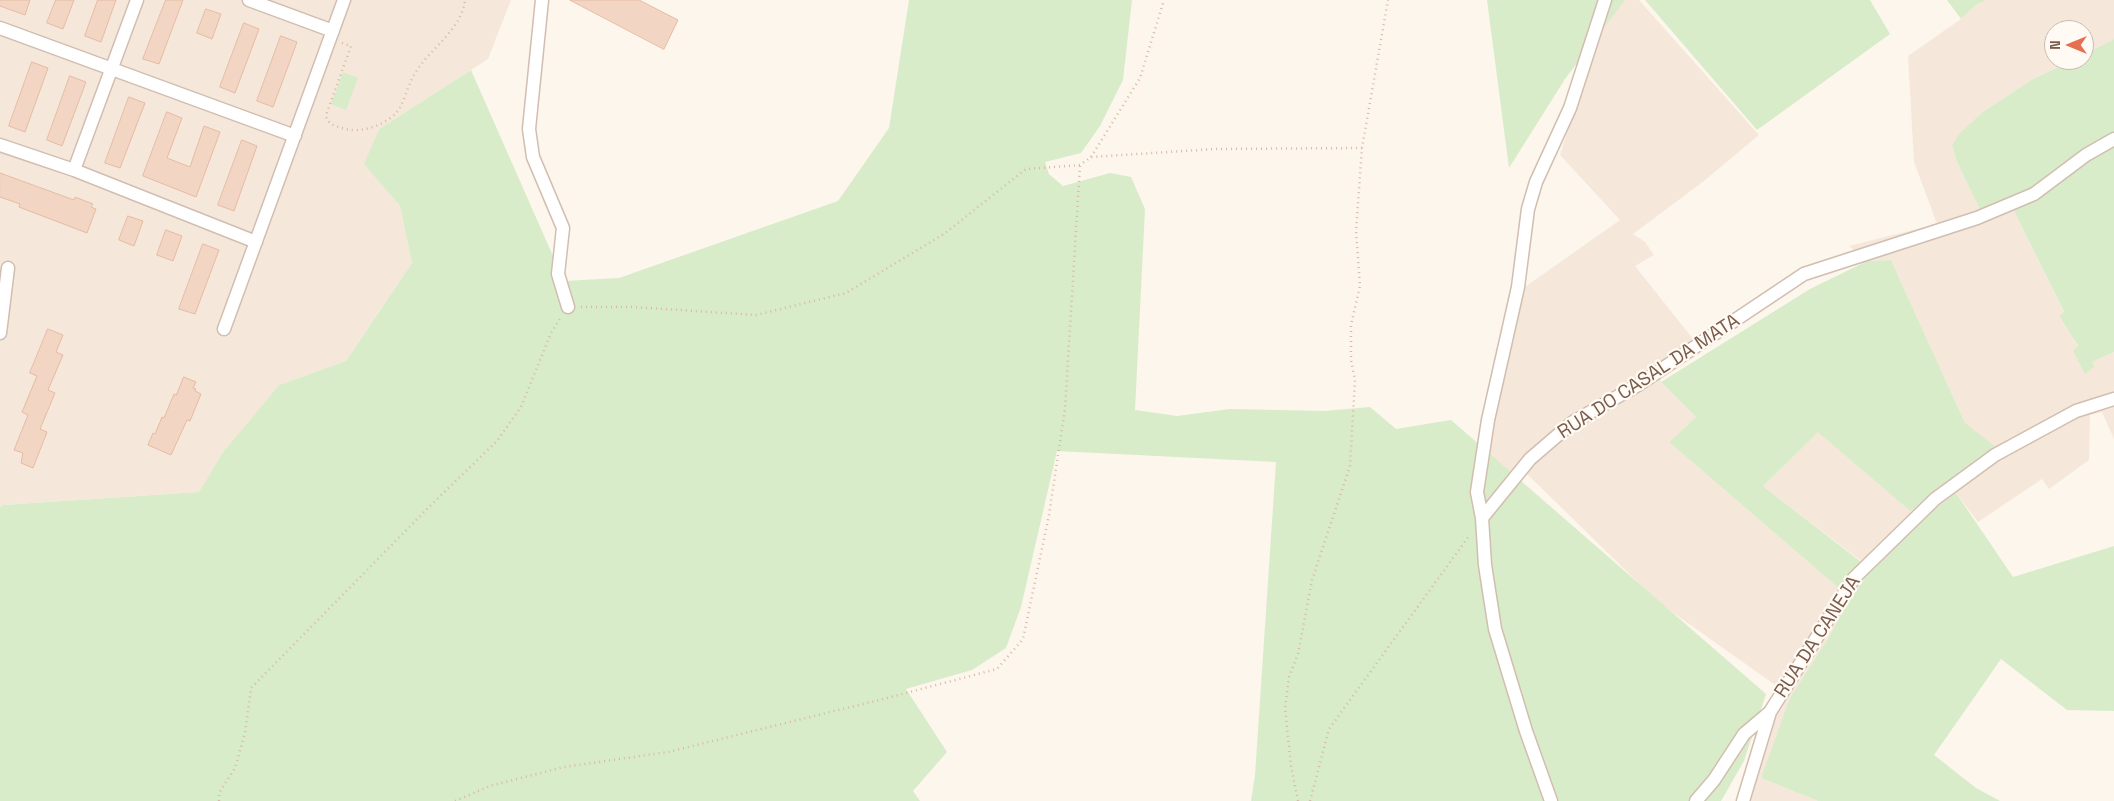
<!DOCTYPE html>
<html>
<head>
<meta charset="utf-8">
<style>
  body { margin:0 }
  #map { position:relative; width:2114px; height:801px; overflow:hidden; background:#fdf6ec; font-family:"Space Grotesk",sans-serif }
  canvas { display:block }
  .north { position:absolute; left:2044px; top:20px; width:50px; height:50px; box-sizing:border-box; background:#fffaf3; border:1px solid #cabbb1; border-radius:50%; rotate:270deg; font-size:14px; font-weight:700; line-height:20px; text-align:center; color:#7a5c4d }
  .north::after { content:''; display:block; margin:auto; width:18px; height:22px; background:#e76f51; clip-path:polygon(50% 0,100% 100%,50% 72%,0 100%) }
</style>
</head>
<body>
<div id="map">
<canvas width="2114" height="801"></canvas>
<div class="north">N</div>
</div>
<script>
const c = document.querySelector('canvas').getContext('2d');
c.lineJoin = 'round';
function fill(path, color) {
  c.fillStyle = color;
  c.fill(path, 'evenodd');
}
function trace(path, color, width, dash) {
  c.strokeStyle = color;
  c.lineWidth = width;
  c.lineCap = dash ? 'butt' : 'round';
  c.setLineDash(dash || []);
  c.stroke(path);
}
function label(font, color, halo, rows, align = 'center') {
  c.font = font + ' "Space Grotesk",sans-serif';
  c.lineWidth = 4.5;
  c.setLineDash([]);
  c.textBaseline = 'middle';
  c.strokeStyle = halo;
  c.fillStyle = color;
  for (const [text, x, y, turn = 0] of rows) {
    c.save();
    c.translate(x, y);
    c.rotate((+turn || 0) * Math.PI / 180);
    c.textAlign = isNaN(turn) ? turn : align;
    if (halo) c.strokeText(text, 0, 0);
    c.fillText(text, 0, 0);
    c.restore();
  }
}
fill(new Path2D(`
  M0,0H511L488,59L379,129L365,164L400,206L412,263L346,361L279,385L223,452L199,492L3,505L0,507Z
  M1609,0H1639L1759,135L1704,181L1633,234L1645,242L1654,255L1635,266L1697,344L1660,370L1661,382L1696,417L1669,442L1841,590L1861,561L1763,486L1818,431L1910,511L1965,423L1891,260L1867,261L1849,246L1937,224L1914,162L1908,56L1961,19L1976,5L1986,0H2114V39L2084,54V30H2054V60H2073L2033,79L1984,111L1952,146L1957,162L1981,212L2010,200L2015,213L2064,313L2059,316L2078,347L2092,362L2114,352V439L2102,412L2090,415L2089,460L2049,489L2042,479L1978,522L1956,493L1848,601L1761,778L1818,801H1738L1778,687L1658,602L1526,473L1486,474L1494,420L1522,289L1620,220L1560,155Z`), '#f5e8da');
fill(new Path2D(`
  M909,0H1132L1123,80L1100,126L1081,153L1045,162L1049,174L1063,186L1110,173L1131,177L1145,209L1135,410L1177,416L1230,409L1324,411L1370,407L1396,429L1451,420L1766,694L1744,761L1721,801H1251L1255,775L1276,462L1057,451L1021,607L1006,648L972,670L906,689L947,752L913,791L920,801H0V507L3,505L199,492L223,452L279,385L346,361L412,263L400,206L364,164L379,129L471,70L564,281L619,278L838,201L889,128Z
  M1487,0H1625L1565,79L1509,168Z
  M1645,0H1870L1890,34L1757,130Z
  M1947,0H1986L1976,5L1961,19Z
  M2114,39V352L2092,362L2094,367L2085,374L2073,351L2078,346L2059,316L2064,312L2015,213L2010,200L1981,212L1957,162L1952,146L1959,134L1984,111L2033,79L2073,60H2084V54Z
  M343,72L358,78L346,110L331,104Z
  M1891,260L1965,423L1997,448L1910,511L1818,432L1763,486L1861,562L1842,591L1669,442L1696,417L1661,382L1810,289L1867,261Z
  M1956,493L2013,577L2114,546V711L2067,710L2001,659L1934,755L1976,788L2000,801H1818L1761,778L1790,698L1828,639L1848,601L1869,573L1910,528Z`), '#d8ecc9');
const building = new Path2D(`
  M0,0H30L25,15L0,6Z
  M56,0H74L63,29L47,23Z
  M98,0H116L101,42L85,36Z
  M166,0H183L159,64L143,59Z
  M570,0H639L678,20L664,49Z
  M206,9L221,14L212,39L197,33Z
  M244,23L259,29L235,93L220,87Z
  M281,36L297,42L273,107L257,101Z
  M32,62L48,68L25,132L9,126Z
  M70,76L86,82L62,146L47,140Z
  M129,97L145,103L120,168L105,163Z
  M167,112L182,118L167,158L190,167L204,126L220,132L196,197L143,176Z
  M242,140L257,146L234,211L218,205Z
  M0,173L74,200L75,197L93,204L91,207L96,209L87,233L19,207L20,204L0,197Z
  M128,216L143,221L134,246L119,240Z
  M166,230L182,236L173,261L157,255Z
  M203,244L219,250L195,314L179,309Z
  M48,329L63,335L56,352L63,355L48,390L55,393L40,429L47,432L33,468L21,463L23,453L14,450L28,415L22,412L37,376L30,373Z
  M184,377L196,382L193,388L196,389L195,391L201,394L190,421L187,420L171,455L148,445L153,433L155,434L162,417L164,418L174,394L176,395Z`);
fill(building, '#f3d5c3');
trace(building, '#e6bba3', 1);
const minor = new Path2D(`
  M249,0L333,31
  M542,0L529,129L533,157L563,228L558,274L568,307
  M0,28L295,136
  M0,145L74,170L256,242
  M74,170L137,0
  M224,329L344,0
  M0,333L8,268
  M1482,518L1530,459L1573,422L1638,385L1804,274L1977,218L2034,194L2086,155L2114,139
  M1551,801L1526,731L1495,629L1485,565L1482,518L1477,492L1488,420L1518,287L1528,209L1536,182L1570,108L1605,0
  M1696,801L1714,780L1744,734L1770,712
  M1743,801L1770,712L1854,578L1935,499L1995,455L2076,411L2114,399`);
trace(minor, '#d1beb0', 15);
trace(new Path2D(`
  M342,43L351,46L326,115C327,124 335,126 342,128C359,134 384,126 396,113C403,106 408,85 414,75C429,48 461,32 465,0
  M1091,157L1140,78L1164,0
  M581,307H633L756,315L846,293L944,234L1026,169L1080,165L1091,157L1215,149L1362,148
  M219,801V793L235,768L245,733L251,688L431,505L497,441L521,407L551,333L561,317
  M455,801L490,786L564,767L668,752L887,698L997,669L1023,639L1049,515L1065,409L1080,165
  M1298,801L1291,766L1285,708L1289,677L1298,654L1312,580L1350,466L1355,380L1351,360V325L1360,286L1356,231L1362,148L1388,0
  M1310,801L1329,729L1469,536`), '#d9b8a5', 2.5, [1, 4]);
trace(minor, '#fff', 12);
label('19px', '#7a5c4d', '#fffaf3', [
  ["RUA DO CASAL DA MATA",1649,377,-33],
  ["RUA DA CANEJA",1818,637,-57]
]);
</script>
</body>
</html>
